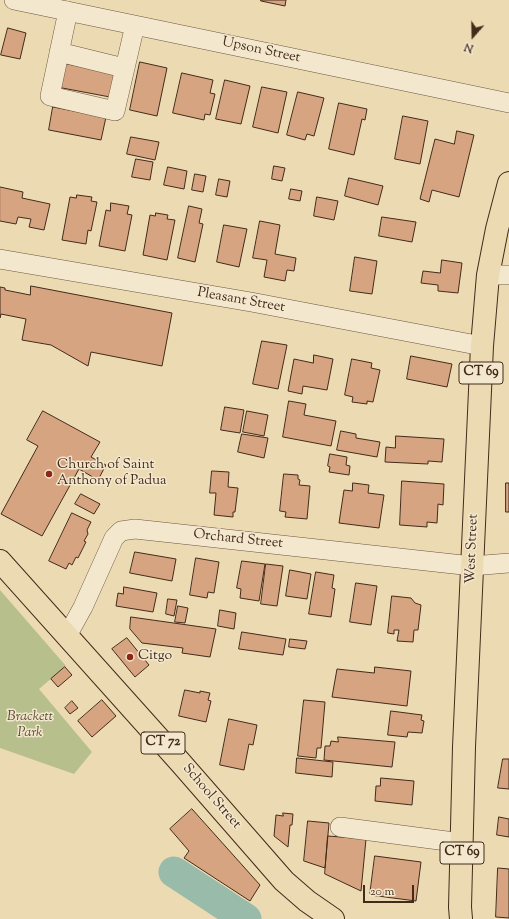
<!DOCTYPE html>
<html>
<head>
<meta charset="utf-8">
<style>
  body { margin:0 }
  #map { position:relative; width:509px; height:919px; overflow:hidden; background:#ecdab3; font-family:"Sorts Mill Goudy",serif }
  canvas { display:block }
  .north { position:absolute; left:453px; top:16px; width:40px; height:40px; -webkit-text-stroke:3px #f3e7ce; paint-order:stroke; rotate:200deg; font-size:11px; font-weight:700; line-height:16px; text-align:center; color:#432b1a }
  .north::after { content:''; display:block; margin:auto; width:14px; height:18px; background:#432b1a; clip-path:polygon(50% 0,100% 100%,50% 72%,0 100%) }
  .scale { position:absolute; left:363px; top:885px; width:51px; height:18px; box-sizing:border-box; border:2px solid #432b1a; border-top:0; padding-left:5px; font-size:12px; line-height:14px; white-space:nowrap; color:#432b1a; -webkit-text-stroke:3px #f3e7ce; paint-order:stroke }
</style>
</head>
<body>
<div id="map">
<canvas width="509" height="919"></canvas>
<div class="north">N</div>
<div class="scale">20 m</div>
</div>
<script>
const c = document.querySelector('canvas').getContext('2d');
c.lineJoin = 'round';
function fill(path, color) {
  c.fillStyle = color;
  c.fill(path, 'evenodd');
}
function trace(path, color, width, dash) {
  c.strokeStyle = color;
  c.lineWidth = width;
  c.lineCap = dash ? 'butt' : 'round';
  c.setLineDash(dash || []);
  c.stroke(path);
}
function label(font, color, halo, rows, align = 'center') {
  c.font = font + ' "Sorts Mill Goudy",serif';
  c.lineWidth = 3;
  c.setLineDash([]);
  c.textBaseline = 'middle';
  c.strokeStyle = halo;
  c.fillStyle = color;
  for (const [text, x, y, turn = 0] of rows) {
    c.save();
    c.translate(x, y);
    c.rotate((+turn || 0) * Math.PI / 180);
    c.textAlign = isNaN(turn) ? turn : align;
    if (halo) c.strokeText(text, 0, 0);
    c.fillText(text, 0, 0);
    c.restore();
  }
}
fill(new Path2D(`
  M0,590L66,666L39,689L92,752L74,774L0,748Z`), '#b7c08d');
trace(new Path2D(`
  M174,872L246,919`), '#99bba9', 31);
const building = new Path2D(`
  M261,0H286L285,6L261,1Z
  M8,28L26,33L20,59L1,55Z
  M140,62L167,68L157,116L130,110Z
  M62,63L115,73L110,97L57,87Z
  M182,73L213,80L210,93L215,94L210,115L205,114L204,120L173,113Z
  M225,80L250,86L241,124L216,119Z
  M262,87L287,92L278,133L253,127Z
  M298,92L324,98L314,136L307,134L305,140L287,135Z
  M339,103L367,109L365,120L362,119L354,155L329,149Z
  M53,107L106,117L101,140L49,130Z
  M403,116L428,121L420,164L395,159Z
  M457,131L474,135L459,197L432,190L429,202L420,199L435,139L454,144Z
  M131,137L159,142L155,160L127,154Z
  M136,159L153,162L150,180L132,177Z
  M274,166L285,168L282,181L272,179Z
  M168,167L187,171L184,189L164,185Z
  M195,174L206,176L203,192L192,190Z
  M349,178L383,186L378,205L345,196Z
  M219,179L230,181L227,197L216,195Z
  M0,187L23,192L22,198L50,204L44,230L29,227L31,219L18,217L16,224L0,221Z
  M291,189L302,191L300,201L289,199Z
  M77,195L92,197L91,201L97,202L91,231L88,230L86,244L62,240L70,197L76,198Z
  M317,197L338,201L334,220L314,216Z
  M111,203L129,206L127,214L132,215L125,251L99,246L106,210L110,211Z
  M189,206L202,209L199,223L203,224L195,262L178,258Z
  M156,213L168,215L167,219L175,220L167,260L143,255L150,215L155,216Z
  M382,217L416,222L412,242L379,236Z
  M260,221L280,225L275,254L296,258L294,271L287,270L285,281L264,277L267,260L253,258Z
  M224,225L247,229L239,267L217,262Z
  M355,257L377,261L372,294L350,291Z
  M442,260L462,263L458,293L438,291V285L421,283L423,271L440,273Z
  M31,286L172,313L162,366L91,352L88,366L51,345L22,340L26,319L1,314L0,318V287L5,288V290L30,295Z
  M262,341L287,345L278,389L253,384Z
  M314,355L333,359L327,390L303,386L302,394L288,391L294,359L313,363Z
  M411,356L452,364L447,387L407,379Z
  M352,359L372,363L371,368L380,370L373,402L367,401V404L352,402L353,397L345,395Z
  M289,401L306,404L304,415L336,421L331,446L283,437Z
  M225,407L244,410L240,433L221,430Z
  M43,411L100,442L91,457L106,465L98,480L79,469L42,536L1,514L38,446L27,440Z
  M247,411L268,415L264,436L243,432Z
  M341,431L356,434V438L380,442L377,457L337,450Z
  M242,434L268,438L264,458L238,452Z
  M396,436L444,439L442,462L428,461V464L385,462L386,447L395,448Z
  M330,454L347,457L346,465L350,466L349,475L329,472L330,467L328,466Z
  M212,471L229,472L228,487L238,488L235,512H233V517L214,515L216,493H210Z
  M284,474L298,475V479L300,480L299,485L310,486L307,519L285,517L286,512L280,511Z
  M402,481L444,484L443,505L438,504L437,523L427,522V527L400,525Z
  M353,483L369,485L368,493L384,495L379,528L339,523L344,490L352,491Z
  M506,483H509V512H506Z
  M81,494L100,504L94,514L75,504Z
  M72,513L91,522L87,530L88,534L84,541L86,542L78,558L76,557L72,565L69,563L66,569L49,561Z
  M135,552L176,559L172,581L130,573Z
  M196,558L219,562L214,593L208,592L207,598L190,595Z
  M242,561L265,564L259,601L240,598L241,589L237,588Z
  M266,564L283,566L277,606L261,604Z
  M290,570L311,574L307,599L286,596Z
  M316,572L334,575L332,588L335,589L331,617L309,614Z
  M356,583L377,586L371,625L350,622Z
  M124,587L157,593L153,612L116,606L118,593L123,594Z
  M392,596L411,598L415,603L421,605L418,630H414L413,642L397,641L399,630H394V634L388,633Z
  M168,599L177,600L174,616L166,614Z
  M178,606L188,608L185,623L175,622Z
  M220,610L236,613L234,629L218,626Z
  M131,617L216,629L210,657L182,653L183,648L142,643L130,629Z
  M242,632L286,639L283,655L239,649Z
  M127,638L149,665L135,677L112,649Z
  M290,639L307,641L305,649L289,647Z
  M65,667L72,675L58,687L51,679Z
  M375,667L411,671L407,706L332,697L337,669L374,673Z
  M185,690L200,693V691L210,693L208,700L211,701L206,722L179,716Z
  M102,700L116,716L92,737L78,721Z
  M304,700L325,702L321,748H317L316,758L298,756Z
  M72,701L78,708L70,714L65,708Z
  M391,711L422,715L421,720L424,721L422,733L408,732L407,737L388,735Z
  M229,719L257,725L253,745L249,744L244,770L220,765Z
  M338,737L395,742L392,767L324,760L325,746H330L331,741L338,742Z
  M297,758L333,762L332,777L296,773Z
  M503,759H509V789L498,788Z
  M381,778L414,781L412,805L375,801L376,786H380Z
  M192,809L260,885L250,901L184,858L189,851L170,829Z
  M283,813L293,814L292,825H290L288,847L274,836L276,815L283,816Z
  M499,817L509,819V837L497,835Z
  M308,821L329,823L325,868L304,861Z
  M328,836L366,839L361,891L325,874Z
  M375,856L421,862L416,901L370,895Z
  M498,868L509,869V918L496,917Z`);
fill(building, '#d7a481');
trace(building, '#432b1a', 1);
const minor = new Path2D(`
  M14,0L509,103
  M68,11L50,96L115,111L135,25
  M59,52L124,68
  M0,259L251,302L482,346
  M488,275H509
  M67,636L83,607L114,538L121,531L135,529L472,566L509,563
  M340,827L462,843`);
const major = new Path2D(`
  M461,919L460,907L464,747L482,346L488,275L497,229L509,183`);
const highway = new Path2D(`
  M0,561L180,762L284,881L307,901L333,919`);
trace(minor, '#6d5740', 20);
trace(major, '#432b1a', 24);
trace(highway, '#432b1a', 24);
trace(minor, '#f3e7ce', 19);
trace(major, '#ecdab3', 22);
trace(highway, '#ecdab3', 22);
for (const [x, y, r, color] of [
  [49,474,4,"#8f2418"],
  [130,657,4,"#8f2418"]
]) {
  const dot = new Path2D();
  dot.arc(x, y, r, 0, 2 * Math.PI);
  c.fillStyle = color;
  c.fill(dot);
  trace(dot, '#f3e7ce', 1.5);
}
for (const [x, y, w] of [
  [481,373,44],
  [163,743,44],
  [462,853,44]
]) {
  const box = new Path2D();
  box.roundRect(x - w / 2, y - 11, w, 22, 3);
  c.fillStyle = '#f3e7ce';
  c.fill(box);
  trace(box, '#432b1a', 1);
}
label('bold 13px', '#432b1a', null, [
  ["CT 69",481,373],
  ["CT 72",163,743],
  ["CT 69",462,853]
]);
label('14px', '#432b1a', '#f3e7ce', [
  ["Upson Street",261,51,12],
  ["Pleasant Street",241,301,10],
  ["Orchard Street",238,540,6],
  ["West Street",473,549,-88],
  ["School Street",211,797,49]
]);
label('14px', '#432b1a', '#f3e7ce', [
  ["Church of Saint",57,466],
  ["Anthony of Padua",57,482],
  ["Citgo",138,657]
], 'left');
label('italic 14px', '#5a4931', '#f3e7ce', [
  ["Brackett",30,718],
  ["Park",30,734]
]);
</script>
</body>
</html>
